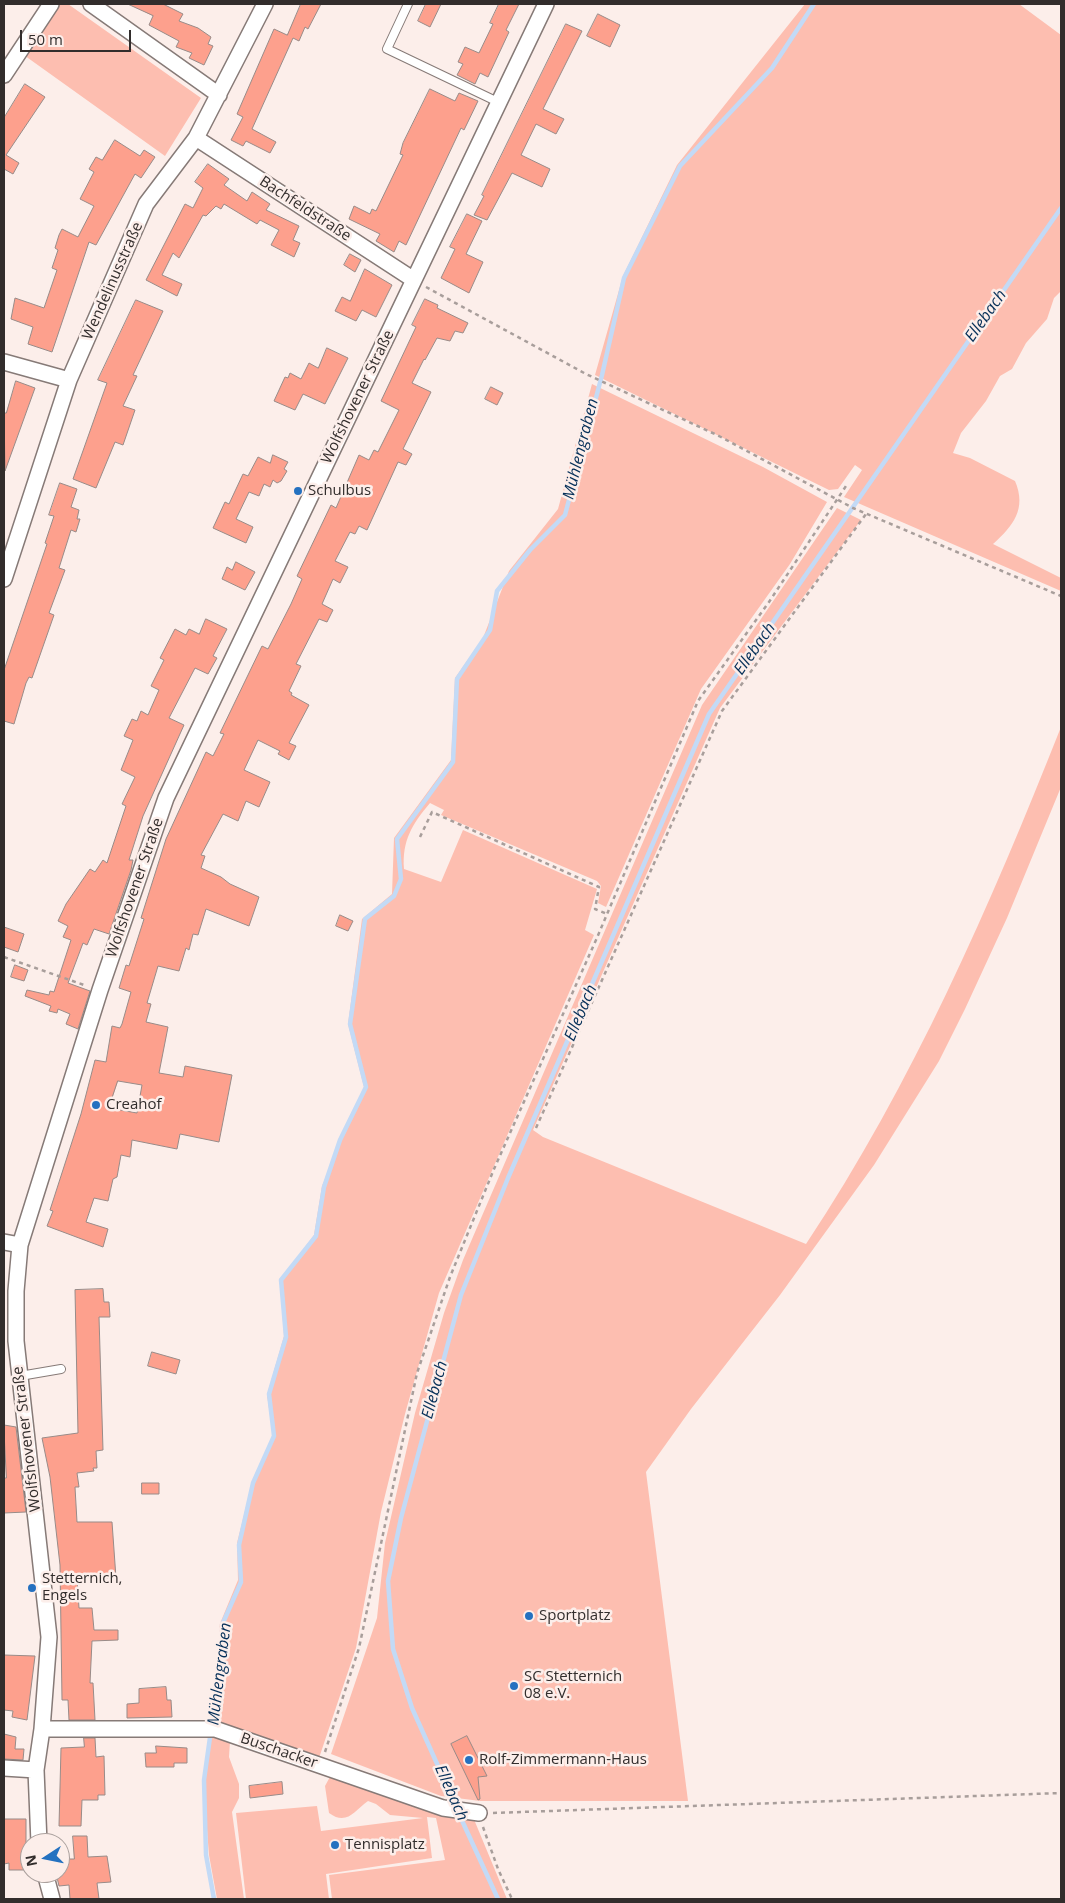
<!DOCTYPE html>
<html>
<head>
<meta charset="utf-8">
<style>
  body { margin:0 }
  #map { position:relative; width:1065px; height:1903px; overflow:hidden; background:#fceeea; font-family:"Open Sans",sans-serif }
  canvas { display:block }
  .frame { position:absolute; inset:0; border:5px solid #322d2c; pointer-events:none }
  .north { position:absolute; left:20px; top:1833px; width:50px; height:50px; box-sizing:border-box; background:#fceeea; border:1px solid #aba19e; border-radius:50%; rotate:259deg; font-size:14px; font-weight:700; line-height:20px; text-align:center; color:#322d2c }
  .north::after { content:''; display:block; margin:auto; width:18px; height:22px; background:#2471c0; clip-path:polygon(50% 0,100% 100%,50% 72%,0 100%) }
  .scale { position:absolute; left:20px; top:30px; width:111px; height:22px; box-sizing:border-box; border:2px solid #322d2c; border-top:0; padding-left:6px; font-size:15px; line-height:18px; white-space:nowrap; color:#322d2c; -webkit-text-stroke:4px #fceeea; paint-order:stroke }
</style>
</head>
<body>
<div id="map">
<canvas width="1065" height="1903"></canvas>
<div class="frame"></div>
<div class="north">N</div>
<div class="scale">50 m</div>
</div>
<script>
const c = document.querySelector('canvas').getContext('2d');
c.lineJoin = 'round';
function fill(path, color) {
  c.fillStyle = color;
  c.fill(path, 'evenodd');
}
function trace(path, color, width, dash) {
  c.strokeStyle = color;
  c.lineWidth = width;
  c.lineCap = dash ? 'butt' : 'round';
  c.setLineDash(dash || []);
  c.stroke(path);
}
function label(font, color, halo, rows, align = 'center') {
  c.font = font + ' "Open Sans",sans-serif';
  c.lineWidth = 5;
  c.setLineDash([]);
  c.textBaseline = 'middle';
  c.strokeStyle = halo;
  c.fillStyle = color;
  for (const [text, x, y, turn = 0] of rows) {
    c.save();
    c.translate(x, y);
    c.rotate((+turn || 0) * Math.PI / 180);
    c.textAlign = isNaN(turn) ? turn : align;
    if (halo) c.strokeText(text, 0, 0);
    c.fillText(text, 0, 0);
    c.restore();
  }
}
fill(new Path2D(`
  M60,4H68L201,98L165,156L21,53Z
  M805,4H1019L1061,35V291L1054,298L1047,319L1026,343L1012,369L1000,376L986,401L961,433L953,453L970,458L1015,481C1027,509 1013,526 993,544L1061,578V591L844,497L862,470L855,465L838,489L829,490L595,375L623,276L677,165Z
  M592,384L763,467L827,502L790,564L701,689L606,907L598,903L601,886L597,881L441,815L444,810L430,803C412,824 402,841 404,869L441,882L463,830L597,889L585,930L594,935L439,1293L405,1414L381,1512L356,1648L318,1761L214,1723L223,1678L219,1626L238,1580L237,1543L252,1483L273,1435L267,1395L284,1336L280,1280L314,1235L322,1186L364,1087L348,1024L362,919L392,894L394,838L451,760L455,678L483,638L509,571L558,509Z
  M837,508L861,520L720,708L533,1130L543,1137L806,1244C913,1083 990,906 1061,727V787L1007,918L965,1009L939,1061L874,1165L780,1295L691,1409L646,1472L688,1801H480L441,1796L331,1754L377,1618L385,1543L415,1413L444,1313L463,1260L702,705Z
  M212,1733L230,1741L229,1757L239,1784V1798L232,1812L244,1899H217L209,1855L203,1779Z
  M331,1775L473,1817L507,1899H332L329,1875L445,1860L436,1818L427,1817L432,1858L326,1874L329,1899H246L236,1813L317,1806L321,1831L423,1818L390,1815L376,1804L368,1801C354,1811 347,1826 329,1813L325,1786Z`), '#fdbeb0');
trace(new Path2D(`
  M456,1806L412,1708L393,1649L388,1581L401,1518L461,1295L508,1178L709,714L1061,208
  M459,1814L498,1899
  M214,1899L206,1855L204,1780L213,1716L222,1678V1625L241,1582L239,1545L253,1483L274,1436L269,1394L286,1337L281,1280L316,1236L324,1187L340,1140L366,1087L350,1024L365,919L394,896L401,879L397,839L453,762L457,679L490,630L497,591L530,550L565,515L602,375L624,278L680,166L772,68L814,4`), '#c3daf6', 4.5);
const building = new Path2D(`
  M128,4H163L183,14L179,21L198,28L211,37L208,44L213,46L204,65L189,58L192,53L176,47L179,41L149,25L153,16Z
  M301,4H321L308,29L305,27L299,41L293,38L252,129L276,142L270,153L246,141L243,146L231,140L243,117L237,114L274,29L287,35Z
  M426,4H441L430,27L418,21Z
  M499,4H519L506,30L509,32L488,77L480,73L475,84L457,75L463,64L458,62L465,47L479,53L493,24L490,23Z
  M598,14L620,25L610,47L587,36Z
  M566,24L582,31L543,109L564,119L556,134L536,124L521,155L550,169L542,187L512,173L487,220L474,215L484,196L482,195Z
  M25,84L45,97L6,155L19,163L13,174L4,169V118Z
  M430,89L455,101L459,93L478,101L464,130L461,128L406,245L399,241L394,252L376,241L380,234L349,219L354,206L370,214L372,209L376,211L403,155L400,154L403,143Z
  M115,140L140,156L144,150L155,157L141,178L135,174L96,245L89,242L52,352L28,344L33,327L11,319L15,298L44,308L57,270L52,268L58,250L55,248L59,235L62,229L78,237L94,206L80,199L94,172L89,169L96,157L102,160Z
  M208,164L229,179L224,185L247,201L252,192L270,204L266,210L299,226L293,240L300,243L294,257L271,245L279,230L260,220L257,224L224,204L221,209L216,206L206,216L203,215L179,258L173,253L162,275L182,284L177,296L146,280L185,204L193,208L203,188L195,182Z
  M467,214L482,221L466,254L483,262L469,293L441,278L455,249L450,247Z
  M350,254L361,260L355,272L344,265Z
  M365,269L392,285L376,317L362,310L356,321L335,311L342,297L350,301Z
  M425,299L438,305L437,308L468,323L463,333L455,331L450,341L437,338L425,360L424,359L412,383L431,392L403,449L412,454L406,465L398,462L367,530L359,526L355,534L350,532L335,561L348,567L340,583L333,579L322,604L333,610L327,622L319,619L296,664L301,666L289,691L292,693L291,695L309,705L289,743L296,746L289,760L278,754L280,751L258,740L244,770L270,782L259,807L246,801L238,821L223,814L201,855L205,856L201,868L221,877L230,884L259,897L249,926L206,909L198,935L193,934L189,950L186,948L179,971L158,966L147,1003L151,1004L146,1022L168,1027L159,1073L183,1077L185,1066L232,1075L219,1142L180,1134L177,1149L132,1140L130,1157L121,1155L117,1177L113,1179L108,1201L94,1198L86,1222L108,1229L103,1247L47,1226L53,1211L50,1210L81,1114L95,1060L106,1062L112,1026L120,1028L122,1024L131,992L119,988L126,965L129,966L144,919L141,918L166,839L206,752L213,756L224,734L220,733L262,646L268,649L291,604L302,579L297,576L331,505L336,508L359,455L369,460L374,450L378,452L399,410L381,401L416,327L412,325ZM118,1081L142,1085L137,1113L109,1108Z
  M136,300L163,311L133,375L137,376L123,406L135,410L123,445L115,442L96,488L73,479L107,383L98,380Z
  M327,348L348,358L325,404L303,394L295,410L274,401L285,377L288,378L290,373L301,379L309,363L318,368Z
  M16,381L35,388L5,471L4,413H6Z
  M491,387L503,393L497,405L485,399Z
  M273,455L288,462L284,469L287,471L281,481L277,483L273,480L270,487L264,484L259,496L249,492L236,519L253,527L246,543L213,528L225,502L229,504L243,474L248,476L258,457L270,463Z
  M60,483L77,489L71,507L79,510L77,519H80L76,532L71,530L59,568L65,570L49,613L54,615L32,678L29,677L26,683L14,724L4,721V670L47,544L45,543L54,516L49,515Z
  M236,562L255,572L245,590L222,579L227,567L232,570Z
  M206,619L227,629L213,656L217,658L208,674L195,668L169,718L184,725L143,816L129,860H133L131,870L109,934L94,929L87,945L83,943L68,983L90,991L78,1029L66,1024L70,1014L58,1009L57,1013L49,1011L51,1006L25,996L27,990L49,995L50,991L54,992L71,940L63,937L68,926L58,921L66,904L90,869L95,872L103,860L107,863L126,806L122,804L135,777L121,770L133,740L124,736L132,719L137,721L141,711L148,715L159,690L151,686L164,660L160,658L175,629L186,635L189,629L199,634Z
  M340,915L353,921L348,931L336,926Z
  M4,927L24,934L18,952L4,947Z
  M15,965L28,970L24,981L11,977Z
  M103,1289L104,1302H109L110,1317H99L103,1450L96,1451L97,1468H93L94,1471L77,1473L79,1487H75L77,1522H112L116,1578H77L79,1608H92L94,1630H118V1640L92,1641L90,1683H93L95,1720H69L68,1700H62L60,1565L50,1477L42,1438L78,1433L75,1290Z
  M152,1352L180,1360L176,1374L148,1366Z
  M4,1425L16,1427L26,1512L4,1513V1478H6Z
  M142,1483H159V1494H142Z
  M4,1655L35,1656L27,1720L12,1717L13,1711L4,1710Z
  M166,1687L167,1700H171L172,1717L127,1718V1704L139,1703V1689Z
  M4,1734L16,1737L15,1749H24L23,1760L4,1759Z
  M467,1736L487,1776L478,1777L480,1799L478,1800L451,1744Z
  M84,1738H95L96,1757L104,1756L105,1795H98V1800H82L81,1826H59L61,1748L84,1747Z
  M156,1746L187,1748V1763H174V1767H146L145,1753H156Z
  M282,1782L283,1794L250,1798L249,1786Z
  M4,1819H26V1870H9V1863L4,1864Z
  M73,1836H87L88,1857L107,1856L111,1882L97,1883L99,1899H70L69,1885L59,1886L56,1873H60V1859H74Z`);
fill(building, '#fda08d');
trace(building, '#988b88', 1);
const lane = new Path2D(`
  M408,4L387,49L498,102
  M20,1376L61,1369`);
const street = new Path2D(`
  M91,4L219,95
  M4,75L51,4
  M196,138L414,280
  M4,362L69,380
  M4,579L69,380L146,204L196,138L265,4
  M4,1242L20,1245
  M42,1729H215L443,1808L479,1813
  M4,1768L36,1770
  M39,1843L36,1770L42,1729L49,1637L16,1341V1291L20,1245L100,990L166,798L546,4
  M45,1873L52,1899`);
trace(lane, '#867a77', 10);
trace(street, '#867a77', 18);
trace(new Path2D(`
  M426,287L586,374L719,436L853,508L1061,596
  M420,837L432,812L599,887L595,909L607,914
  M4,957L87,986
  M536,1128L722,711L866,514
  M325,1752L359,1648L417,1373L450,1277L494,1169L596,940L698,701L769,602L848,483
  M493,1813L1061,1793
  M483,1827L498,1869L512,1899`), '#a89e9b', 2.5, [4, 4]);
trace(lane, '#fff', 8);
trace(street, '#fff', 15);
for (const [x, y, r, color] of [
  [298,491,5,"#2471c0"],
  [96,1105,5,"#2471c0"],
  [32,1588,5,"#2471c0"],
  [529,1616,5,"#2471c0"],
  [514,1686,5,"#2471c0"],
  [469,1760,5,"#2471c0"],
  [335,1845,5,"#2471c0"]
]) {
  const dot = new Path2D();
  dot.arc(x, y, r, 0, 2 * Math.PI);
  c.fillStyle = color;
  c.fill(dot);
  trace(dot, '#fceeea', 2);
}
label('15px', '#322d2c', '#fceeea', [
  ["Bachfeldstraße",305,209,33],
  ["Wendelinusstraße",113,281,-66],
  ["Wolfshovener Straße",358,397,-64],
  ["Wolfshovener Straße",135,888,-71],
  ["Wolfshovener Straße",27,1439,-97],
  ["Buschacker",279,1751,19]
]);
label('15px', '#322d2c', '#fceeea', [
  ["Schulbus",308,491],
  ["Creahof",106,1105],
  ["Stetternich,",42,1579],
  ["Engels",42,1596],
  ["Sportplatz",539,1616],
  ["SC Stetternich",524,1677],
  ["08 e.V.",524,1694],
  ["Rolf-Zimmermann-Haus",479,1760],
  ["Tennisplatz",345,1845]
], 'left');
label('italic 16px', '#052f58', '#fceeea', [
  ["Ellebach",986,316,-55],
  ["Mühlengraben",581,449,-76],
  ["Ellebach",755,649,-55],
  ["Ellebach",581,1013,-67],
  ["Ellebach",435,1390,-75],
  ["Mühlengraben",220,1674,-83],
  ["Ellebach",451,1793,66]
]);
</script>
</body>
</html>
